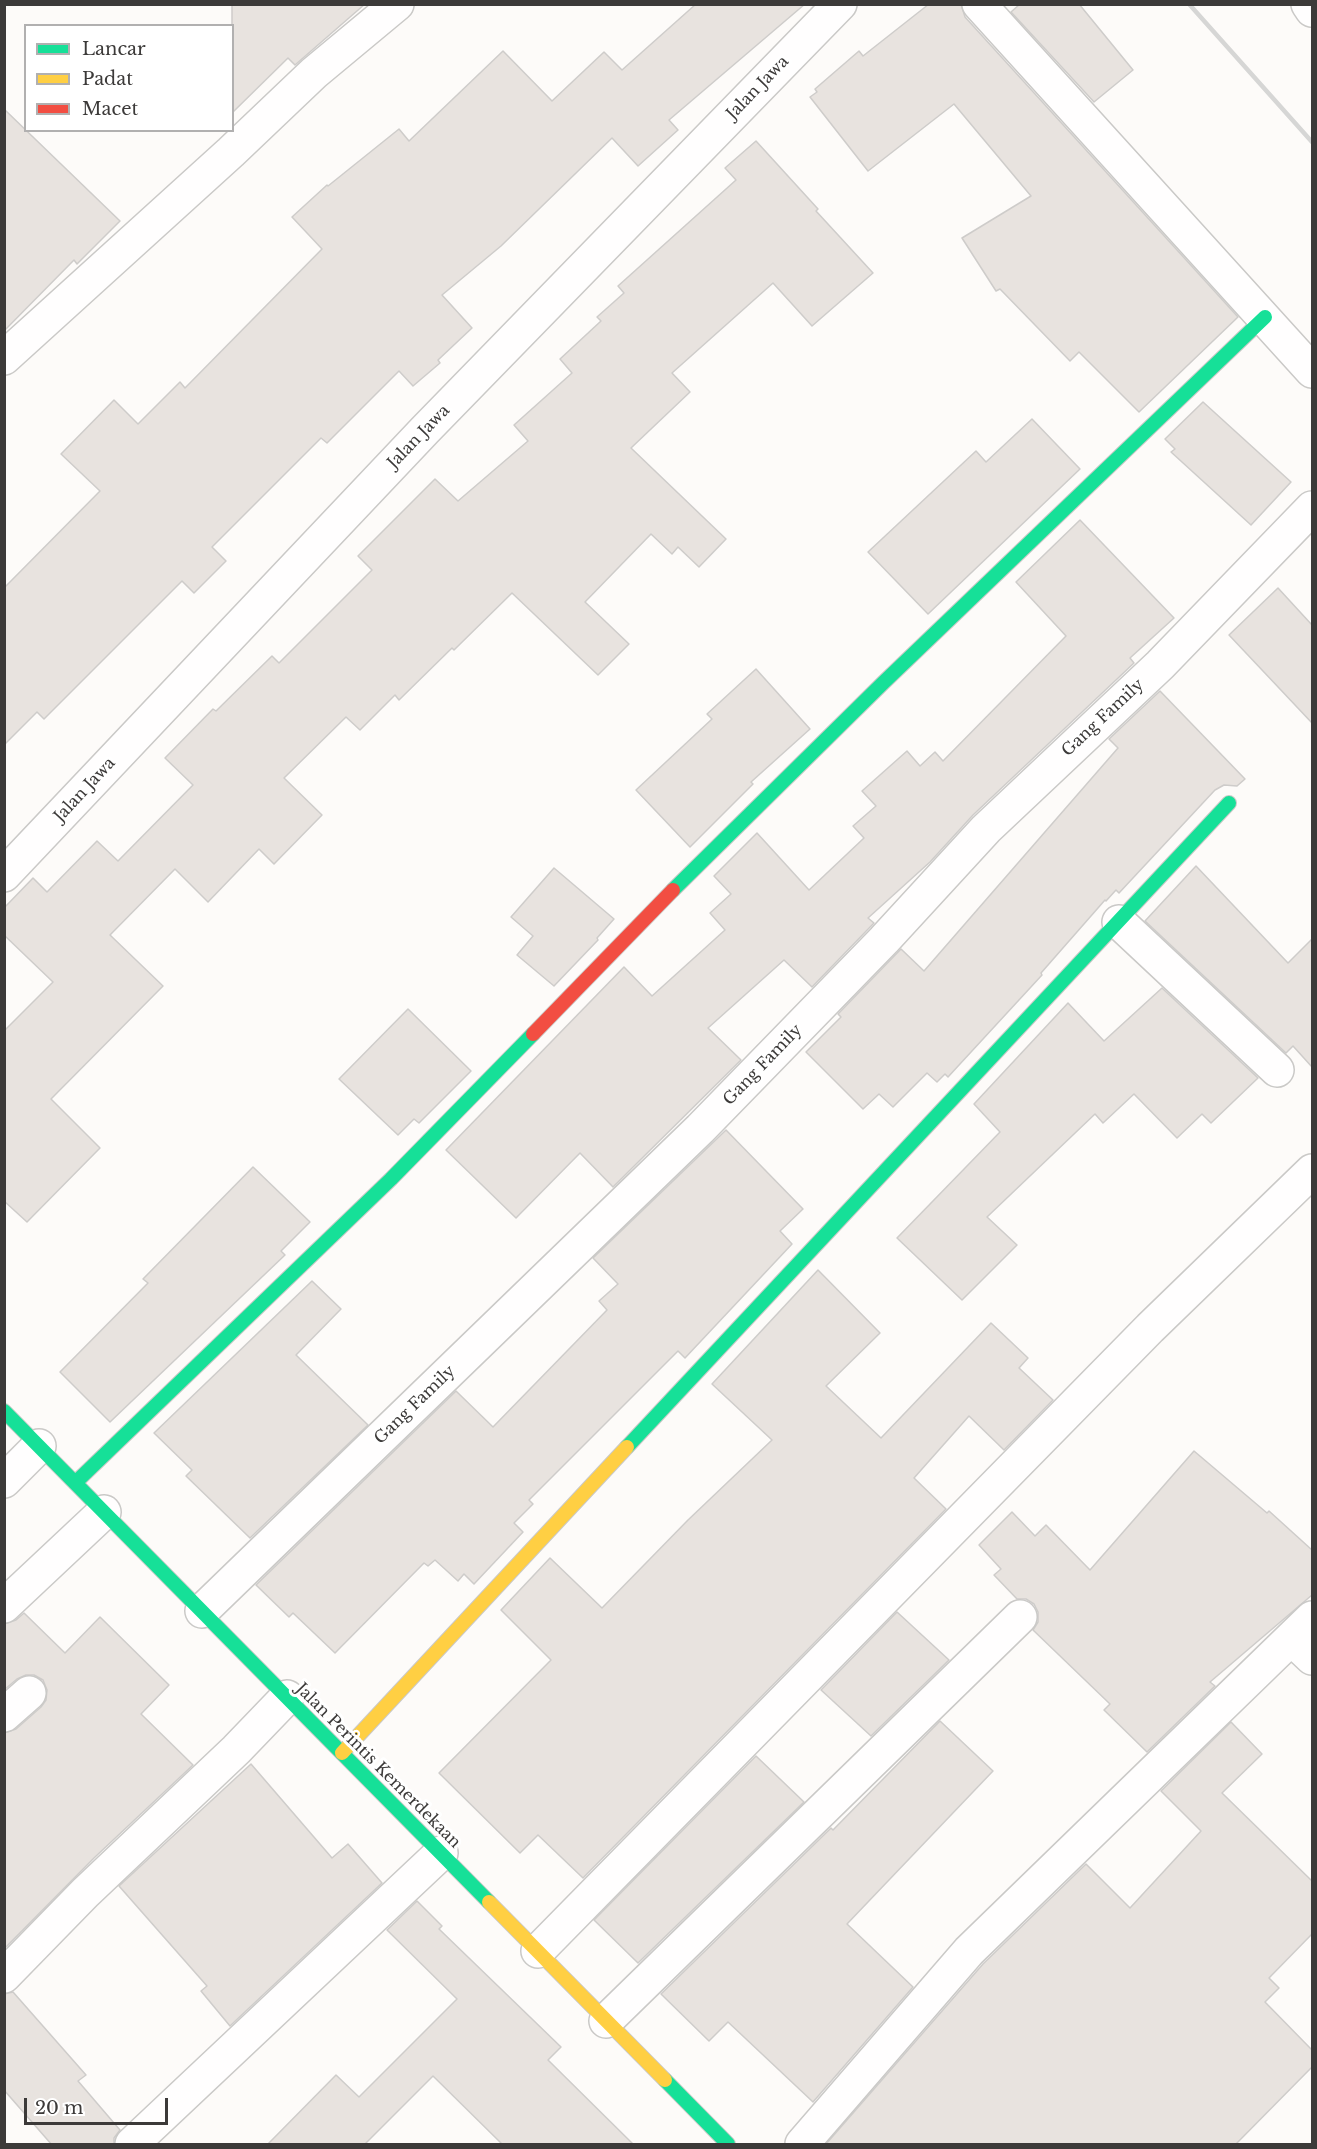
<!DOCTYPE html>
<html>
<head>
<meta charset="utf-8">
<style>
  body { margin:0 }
  #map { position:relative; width:1317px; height:2149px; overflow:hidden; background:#fdfbf9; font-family:"Libre Baskerville",serif }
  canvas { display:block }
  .frame { position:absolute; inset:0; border:6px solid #3c3a39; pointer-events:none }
  .legend { position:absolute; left:24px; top:24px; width:210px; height:108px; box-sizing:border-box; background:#fff; border:2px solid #b1b0b0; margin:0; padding:8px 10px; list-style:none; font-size:18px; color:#3c3a39 }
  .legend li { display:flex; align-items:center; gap:12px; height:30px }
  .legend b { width:30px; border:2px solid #b1b0b0 }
  .scale { position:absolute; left:24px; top:2098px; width:144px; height:27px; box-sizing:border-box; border:3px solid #3c3a39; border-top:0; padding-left:8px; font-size:18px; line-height:21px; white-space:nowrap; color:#3c3a39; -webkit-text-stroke:4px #fff; paint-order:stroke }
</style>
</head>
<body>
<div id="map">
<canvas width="1317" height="2149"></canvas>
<div class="frame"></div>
<ul class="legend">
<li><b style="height:8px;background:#16e098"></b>Lancar</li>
<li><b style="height:8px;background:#ffcf43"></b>Padat</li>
<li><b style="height:8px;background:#f24e42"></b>Macet</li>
</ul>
<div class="scale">20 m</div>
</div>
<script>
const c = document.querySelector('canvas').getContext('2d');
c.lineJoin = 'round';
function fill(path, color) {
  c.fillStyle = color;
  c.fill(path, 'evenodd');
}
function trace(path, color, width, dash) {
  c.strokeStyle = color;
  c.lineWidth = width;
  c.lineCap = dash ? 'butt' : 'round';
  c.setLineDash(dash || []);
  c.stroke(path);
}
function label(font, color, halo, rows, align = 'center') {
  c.font = font + ' "Libre Baskerville",serif';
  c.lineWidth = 6;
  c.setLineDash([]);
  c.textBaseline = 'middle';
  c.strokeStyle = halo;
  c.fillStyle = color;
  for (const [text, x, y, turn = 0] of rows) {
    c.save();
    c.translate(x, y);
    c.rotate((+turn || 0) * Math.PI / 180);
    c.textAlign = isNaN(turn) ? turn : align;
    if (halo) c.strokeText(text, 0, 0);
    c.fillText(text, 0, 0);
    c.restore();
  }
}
const building = new Path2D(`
  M232,4H365L295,65L288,58L232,113Z
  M696,4H805L669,120L678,130L638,166L612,138L501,246L442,295L472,328L438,360L440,363L413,386L399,371L327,443L321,438L212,547L226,561L194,593L182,581L44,719L37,712L4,745V588L100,491L61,454L114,400L138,424L180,382L185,388L322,249L292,217L327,185L328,186L399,129L409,141L503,51L552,101L604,52L622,70Z
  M929,4H961L965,17L1238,317L1139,412L1079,352L1070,361L1000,289L996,291L962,238L1031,196L954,104L868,171L810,97L817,92L815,89L859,51L863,56Z
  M1020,4H1079L1133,70L1094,102L1011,12Z
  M4,109L120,221L77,264L74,260L4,331Z
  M756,141L818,209L816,211L873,273L812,326L773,283L672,373L690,392L631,448L726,539L699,567L678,547L672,554L651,534L585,602L629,644L598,675L512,593L454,650L452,648L399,700L395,695L360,730L346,717L284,778L322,815L274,864L259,849L208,902L175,869L110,935L163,986L51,1099L100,1148L27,1222L4,1201V1031L53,982L4,935V908L33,878L47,892L97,841L118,861L193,785L165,758L213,709L216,711L272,656L279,663L372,570L358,556L435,479L458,501L528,441L514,425L572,373L560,359L601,321L597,317L624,293L618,286L736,180L725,168Z
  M1203,402L1291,482L1251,525L1171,452L1175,449L1165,439Z
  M1032,419L1080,469L928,614L868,552L976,451L986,462Z
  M1080,520L1174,618L1130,658L1134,663L973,815L930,862L868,918L874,923L812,987L784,960L708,1028L741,1060L613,1187L580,1153L516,1218L446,1150L624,967L652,996L725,930L710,913L731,894L714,876L757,833L809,890L864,838L853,826L876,806L862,791L907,751L920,766L935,752L943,761L1066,636L1016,582Z
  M1278,588L1312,625V723L1229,635Z
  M756,669L810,729L751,782L753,784L690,847L636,790L712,719L707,714Z
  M1160,691L1245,779L1237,786L1224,785L1215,790L1119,893L1116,890L1106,901L1105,900L1041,973L1042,975L948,1077L945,1074L937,1082L927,1073L893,1107L879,1094L863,1109L806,1052L841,1017L838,1014L901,949L924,971L1118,748L1109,739Z
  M1196,866L1288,963L1312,939V1067L1293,1046L1286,1053L1145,921Z
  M554,868L614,919L597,938L598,940L554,986L517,955L533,936L511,917Z
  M1162,988L1258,1078L1211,1123L1202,1114L1177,1138L1134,1094L1103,1123L1095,1114L987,1217L1017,1245L962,1300L897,1238L1000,1132L974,1104L1068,1003L1104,1041Z
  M408,1009L471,1071L419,1123L414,1119L398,1135L339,1079Z
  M726,1130L803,1209L780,1231L792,1244L685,1358L678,1351L529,1500L533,1504L514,1523L523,1532L474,1584L464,1574L458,1581L435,1560L428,1566L424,1563L335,1653L293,1613L289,1617L256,1585L456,1391L493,1427L607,1310L599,1301L618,1284L593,1258Z
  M253,1167L310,1222L281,1251L285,1255L110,1422L60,1372L148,1283L143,1279Z
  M818,1270L880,1333L826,1386L881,1438L991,1323L1028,1358L1019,1368L1053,1400L1004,1450L969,1416L914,1478L946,1509L583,1878L538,1835L520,1853L439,1773L551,1660L501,1610L550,1558L602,1608L688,1520L772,1440L712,1384Z
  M312,1281L341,1309L296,1355L368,1425L250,1538L186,1476L192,1470L154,1433Z
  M1194,1451L1267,1513L1269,1511L1312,1550V1595L1210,1682L1215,1686L1147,1752L1104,1710L1110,1704L1033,1630L1038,1622V1612L1034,1604L1026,1599H1017L994,1575L1001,1569L979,1545L1012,1512L1035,1536L1046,1525L1090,1570Z
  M897,1612L949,1660L871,1736L821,1690Z
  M24,1613L65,1653L100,1617L169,1685L141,1714L193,1765L94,1858L4,1949V1733L16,1729L41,1707L46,1700L47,1690L43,1680L34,1675H26L17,1679L4,1690V1624L16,1620Z
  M940,1721L993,1771L847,1924L913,1987L813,2102L728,2022L709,2041L661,1994L831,1828L833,1830Z
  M1231,1722L1262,1754L1222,1793L1312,1881V1934L1269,1978L1279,1988L1265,2002L1312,2050V2067L1235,2145L826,2144L983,1964L1086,1864L1130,1908L1201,1831L1161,1791Z
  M756,1756L804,1802L638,1963L594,1920Z
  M251,1764L332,1858L348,1844L382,1883L230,2026L201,1991L207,1986L119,1886Z
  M417,1901L442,1926L439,1929L561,2047L548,2060L634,2145H503L433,2076L364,2145H267L336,2075L359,2097L457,1999L387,1930Z
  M13,1992L86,2075L78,2081L120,2130L114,2138V2145H52L4,2090V1994Z`);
fill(building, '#e8e3df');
trace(building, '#ceccca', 1.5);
const street = new Path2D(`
  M979,4L1312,371
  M1308,4L1312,10
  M4,358L231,152L314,73L397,4
  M4,875L425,430L840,4
  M1119,922L1277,1070
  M4,1481L39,1446
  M4,1606L104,1512
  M202,1611L700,1129L884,940L986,829L1160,665L1312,508
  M1292,1639L1312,1658
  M4,1715L29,1693
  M538,1951L1150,1328L1312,1171
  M4,1976L85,1893L236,1750L287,1697
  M606,2021L1020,1617
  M132,2144L441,1853
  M802,2144L969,1951L1312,1618`);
const fast = new Path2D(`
  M673,890L883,683L1265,317
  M4,1411L489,1902
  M627,1447L1229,803
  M75,1483L391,1179L533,1034
  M665,2080L728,2144`);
const slow = new Path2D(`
  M342,1753L627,1447
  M489,1902L665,2080`);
const jam = new Path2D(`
  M533,1034L673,890`);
trace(street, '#cac9c7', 36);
trace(fast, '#cac9c7', 16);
trace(slow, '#cac9c7', 16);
trace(jam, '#cac9c7', 16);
trace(street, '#fffefe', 33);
trace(fast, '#16e098', 14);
trace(slow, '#ffcf43', 14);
trace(jam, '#f24e42', 14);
trace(new Path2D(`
  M1189,4L1312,142`), '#d6d6d5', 4.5);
label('16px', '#3c3a39', '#fff', [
  ["Jalan Jawa",758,88,-46],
  ["Jalan Jawa",419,437,-46],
  ["Gang Family",1103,718,-43],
  ["Jalan Jawa",85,790,-47],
  ["Gang Family",763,1065,-46],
  ["Gang Family",415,1405,-44],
  ["Jalan Perintis Kemerdekaan",378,1766,45]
]);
</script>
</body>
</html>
